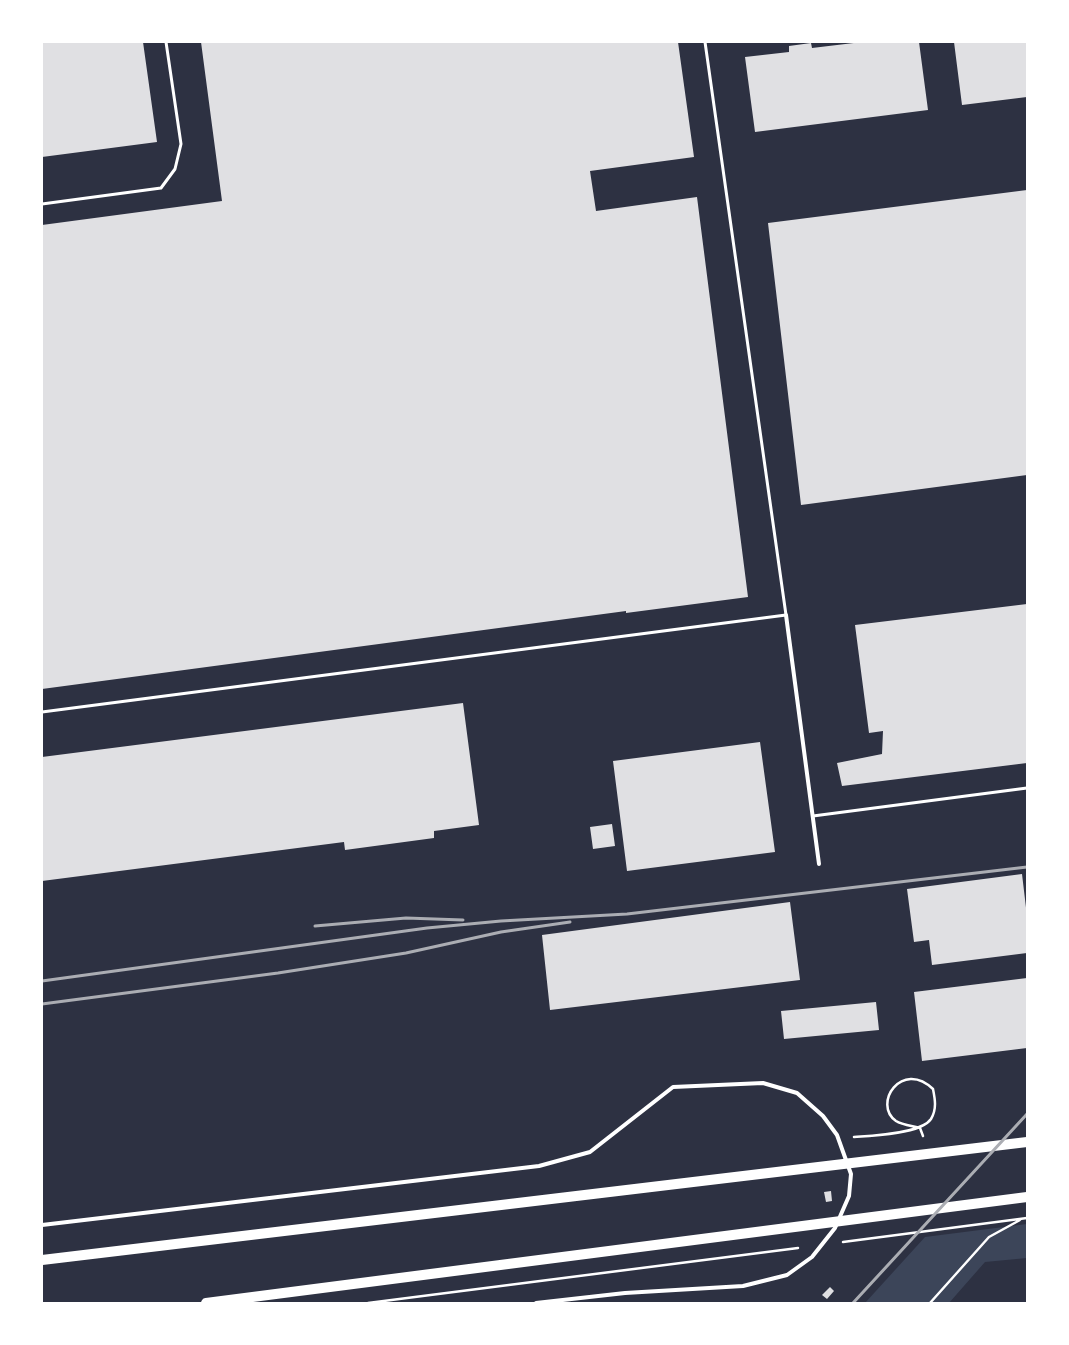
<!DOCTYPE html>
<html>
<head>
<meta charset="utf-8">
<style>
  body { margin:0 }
  #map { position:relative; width:1069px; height:1345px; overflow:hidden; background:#2d3142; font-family:"PT Sans Narrow",sans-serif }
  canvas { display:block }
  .frame { position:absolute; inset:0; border:43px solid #fff; pointer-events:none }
</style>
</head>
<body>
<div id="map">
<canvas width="1069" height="1345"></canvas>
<div class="frame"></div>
</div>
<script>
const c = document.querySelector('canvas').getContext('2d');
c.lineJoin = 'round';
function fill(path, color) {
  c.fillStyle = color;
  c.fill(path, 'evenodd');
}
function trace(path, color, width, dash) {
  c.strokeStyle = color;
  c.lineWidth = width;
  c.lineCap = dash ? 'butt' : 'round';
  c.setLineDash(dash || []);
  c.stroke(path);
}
fill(new Path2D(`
  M1027,1224V1258L985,1262L949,1303H865L925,1237Z`), '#3c4559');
fill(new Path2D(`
  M42,42H143L157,142L42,157Z
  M201,42H678L694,157L590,171L596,211L697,197L748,597L626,613V611L42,689V225L222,201Z
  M862,42H919L928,110L755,132L745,57L789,52V46L811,43L812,48Z
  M954,42H1027V97L962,105Z
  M1027,190V475L801,505L768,223Z
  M1027,604V763L842,786L837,763L882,754L883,731L869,733L855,625Z
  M463,703L479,825L434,831V838L345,850L344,842L42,881V757Z
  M760,742L775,852L627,871L613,761Z
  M612,824L615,846L593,849L590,827Z
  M1022,874L1027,916V953L932,965L929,940L914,942L907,889Z
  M790,902L800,980L550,1010L542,935Z
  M1027,978V1048L922,1061L914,992Z
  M876,1002L879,1030L784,1039L781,1011Z
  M831,1191L832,1201L826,1202L824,1192Z
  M830,1287L834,1291L827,1299L822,1295Z`), '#e0e0e3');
trace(new Path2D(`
  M854,1137C871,1136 921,1134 931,1119C937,1109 935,1099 933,1089C902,1059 872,1104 896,1121C902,1125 913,1126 920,1128L923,1136
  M843,1242L1027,1218
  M368,1303L798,1248
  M930,1303L989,1237L1020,1220`), '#fff', 2.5);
trace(new Path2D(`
  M42,204L161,188L175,169L181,144L166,42
  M42,712L786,615L705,42
  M813,816L1027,788`), '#fff', 3);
trace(new Path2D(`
  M786,615L819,864
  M42,1225L539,1166L590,1152L673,1087L763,1083L797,1093L823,1116L837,1135L851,1174L849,1196L835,1228L812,1257L787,1275L743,1286L625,1293L536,1303`), '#fff', 4);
trace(new Path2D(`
  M42,1260L1027,1142
  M206,1303L1027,1197`), '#fff', 10);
trace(new Path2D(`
  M315,926L406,918L463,920
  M42,981L427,928L501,921L627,914L1027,867
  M42,1004L278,973L406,953L501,932L570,922
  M853,1303L1027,1114`), '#abadb3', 3);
</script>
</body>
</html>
